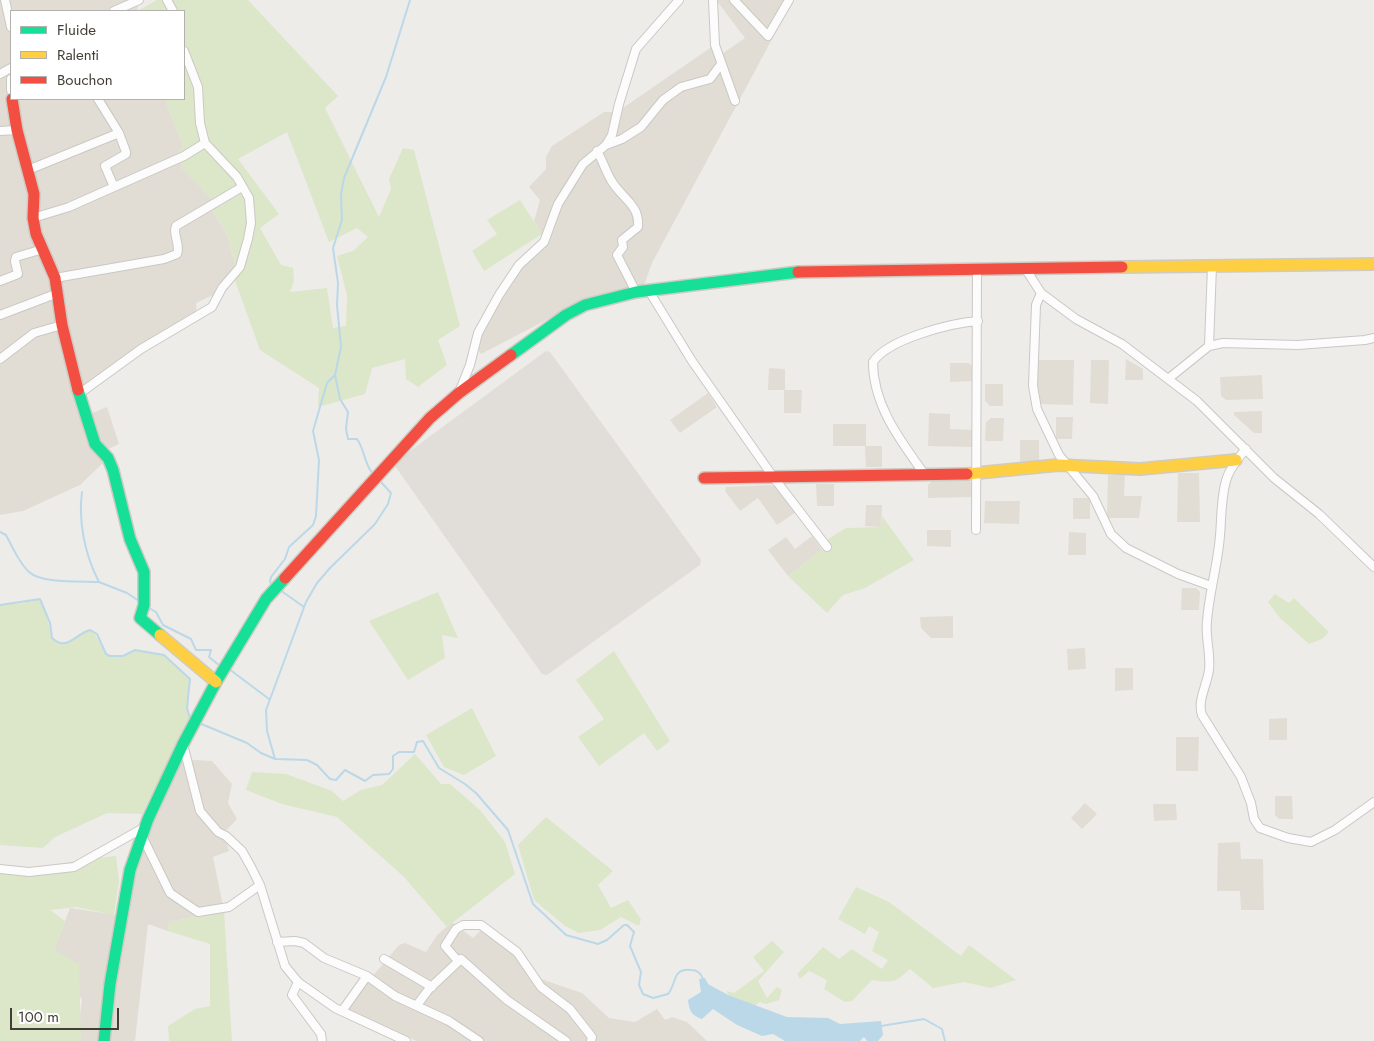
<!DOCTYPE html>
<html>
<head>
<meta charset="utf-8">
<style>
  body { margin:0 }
  #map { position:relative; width:1374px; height:1041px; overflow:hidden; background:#eeece8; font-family:Jost,sans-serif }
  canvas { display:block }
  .legend { position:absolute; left:10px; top:10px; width:175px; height:90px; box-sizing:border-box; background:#fff; border:1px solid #b3b1ae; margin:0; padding:6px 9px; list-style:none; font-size:15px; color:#423d35 }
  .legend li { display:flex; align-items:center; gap:10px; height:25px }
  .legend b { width:25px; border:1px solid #b3b1ae }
  .scale { position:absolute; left:10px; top:1008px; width:109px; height:22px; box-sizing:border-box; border:2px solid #423d35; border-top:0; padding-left:6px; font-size:15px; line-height:18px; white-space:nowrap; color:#423d35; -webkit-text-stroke:4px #fff; paint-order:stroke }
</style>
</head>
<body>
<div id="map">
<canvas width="1374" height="1041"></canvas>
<ul class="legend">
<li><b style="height:6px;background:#16e098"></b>Fluide</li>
<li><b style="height:6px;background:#ffcf43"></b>Ralenti</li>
<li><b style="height:6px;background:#f24e42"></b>Bouchon</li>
</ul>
<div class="scale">100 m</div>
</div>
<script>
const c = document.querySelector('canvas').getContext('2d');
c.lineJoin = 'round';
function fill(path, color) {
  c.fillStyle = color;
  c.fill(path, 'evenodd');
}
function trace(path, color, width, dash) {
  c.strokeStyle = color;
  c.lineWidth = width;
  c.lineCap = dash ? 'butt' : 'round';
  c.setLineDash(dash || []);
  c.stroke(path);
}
fill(new Path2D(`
  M0,0H139L137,11H11V99H165L183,147L182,168L213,200L210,208L228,236L236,271L226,289L196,303L197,317L167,333L84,392L90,414L107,407L119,444L101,452L104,462L80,485L23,511L0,515Z
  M716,0H793L652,263L643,288L583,301L481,354L473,341L498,299L511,283L518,268L547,243L534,221L540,200L529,187L546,169V157L552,146L604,112H617L710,48H716L719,56L745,38Z
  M1126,359L1143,369V380H1125Z
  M1038,360H1074L1073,405L1037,404Z
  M1091,360H1109L1108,404L1090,403Z
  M950,363H969L972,366L973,381L950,382Z
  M769,368L785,369V390H802L801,413H784V390H768Z
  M1262,375L1263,399L1226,400L1221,396L1220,377Z
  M985,384H1003V406H990L985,401Z
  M708,393L717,407L680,433L670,420Z
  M1262,411V433H1254L1234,415V412Z
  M929,413L950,414V429L973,430L972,447L928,446Z
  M1056,417H1073L1072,439H1056Z
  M991,418H1004L1003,441H985L986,422Z
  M833,424H866V446H882V467H866L865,446H833Z
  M1020,440H1039V462L1020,463Z
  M1178,473H1199L1200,522H1177Z
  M1108,475H1125L1124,496H1142L1139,518H1107Z
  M969,480L972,484L973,497L928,498V485L932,481Z
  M816,484H834V506H817Z
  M771,485L778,488L796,512L777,525L758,498L740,511L725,491L726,487Z
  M1073,498H1090V519H1073Z
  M985,501H1020L1019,524L984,523Z
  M866,505H882L881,527L865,526Z
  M927,530H951V547L927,546Z
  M1069,532L1086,533V555H1068Z
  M812,536L822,550L788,576L768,550L786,537L795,549Z
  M1182,588H1196L1200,592L1199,610H1181Z
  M953,616V638H931L921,628L920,617Z
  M1085,648L1086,669L1068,670L1067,649Z
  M1115,668H1133V690L1115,691Z
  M1287,718V740H1269V719Z
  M1176,737H1199L1198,771H1176Z
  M180,759L212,761L232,784L228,803L237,819L224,833L229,851L213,857L224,911L169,922L168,931L148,924L135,1041H81L79,1021L82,1000L54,950L70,908L123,916L131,870Z
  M1292,796L1293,819H1279L1275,815V796Z
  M1085,803L1097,814L1082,829L1071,818Z
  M1153,804H1176L1177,820L1154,821Z
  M1240,842L1241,859H1263L1264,910H1241L1240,891H1217L1218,843Z
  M452,922L473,938L483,928L521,957L535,977L582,993L609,1018L635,1022L657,1009L665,1020L672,1017L687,1022L707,1041H417L346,1011L354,998L399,945L405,943L426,952L437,935Z`), '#e1ddd5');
fill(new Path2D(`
  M546,351L550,352L701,560L700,565L547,675L542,674L395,466V462Z`), '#e1ddd9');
fill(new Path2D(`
  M157,0H248L338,96L325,108L379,217L391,189L389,179L403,148L414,150L460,326L438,340L447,365L418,387L406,379L405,359L372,368L365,394L318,407L319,388L260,350L233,275L236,271L228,236L210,208L213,200L182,168L177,151L183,147L165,99H184V11H138ZM287,132L329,242L357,228L368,237L353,251L337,256L347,295L346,326L333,328L327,288L290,292L294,281L293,268L281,265L260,228L279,214L238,159Z
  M520,200L542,234L484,271L472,251L497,234L487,220Z
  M882,516L914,560L865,588L843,595L827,613L788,576L822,550L830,549L825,541L846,528L881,527Z
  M438,592L458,638L442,635L445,658L408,680L369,621Z
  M1275,594L1289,603L1294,598L1329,632L1322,639L1309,644L1280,618L1268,602Z
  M33,599H40C48,612 48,624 52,638L57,642L68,643L84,631H93L106,654L110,656H123L135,650L164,655L190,679L187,708L190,719L142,814L107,813L55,837L43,848L0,845V605L23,603Z
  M614,651L670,741L657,751L644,733L599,766L578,737L604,719L576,680Z
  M472,708L496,756L464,775L444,767L426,735Z
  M415,754L441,784H450L480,810L505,842L515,874L447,927L404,877L337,817L282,804L246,790L252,772L286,774L332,791L343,801L361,790L382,785Z
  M546,817L613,871L598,885L611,908L628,900L641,919L639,926L621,917L600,930L579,933L565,926L534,900L518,845Z
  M116,856L119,881L114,915L76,907L50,910L65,921L54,950L79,964L81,1041H0V871C39,869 77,859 116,856Z
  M856,887L889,902L961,956L969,945L1016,980L991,988L964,982L933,988L910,969C895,983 892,983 872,980L852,1001L845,1002L824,989L827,980L809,971L800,979L797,974L823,947L839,959L852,949L882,969L888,960L872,951L879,932L869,926L865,934L838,919Z
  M224,911L232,1041H169L168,1026L195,1009L210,1006V944L168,931L169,922Z
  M772,941L784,952L758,981L767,998L777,987L782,990L779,1000L766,1004L759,1002L755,1006L728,995L727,991L734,993L764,971L753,957Z`), '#dce6c9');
fill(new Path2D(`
  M705,978L708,984L728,995L787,1017L828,1018L840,1024L881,1021L883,1035L878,1041H867L864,1037L860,1041H785L773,1034L762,1036L737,1025L713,1009L702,1019C692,1016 689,1011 688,1000L701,992L699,979Z`), '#bbd8e9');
trace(new Path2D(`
  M373,474C364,464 365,450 357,439H348L346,429L348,412L340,399L335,375L341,347L337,305L338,283L333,248L342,220L341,194L344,178L386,77L410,0
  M82,492C78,522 85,555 99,582L127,593L139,601
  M0,532L6,535C12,546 19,563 29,572C42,584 81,581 99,582
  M273,586L270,582L271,577L285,559L289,547L313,525L316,516L319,460L313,431L327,383L335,375
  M280,590L304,607
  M0,605L40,599L50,623L52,638C67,652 75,634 90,630L97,634L106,654L110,656H123L135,650L164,655L190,679L187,708L190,718
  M149,608L156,612L163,625L191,639L196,650H211L209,657L220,666
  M229,669L269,699
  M199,723L247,743L261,753L275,759L307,760L317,765L330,779L336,780L345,770L365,781L373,775L389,774L393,769V756L399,752H414L417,742L423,741L439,768L465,784L476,793L508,830L533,904L566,935L598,944L607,940L624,925H627L634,932L630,946L641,972L639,985L643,994L653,998L668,994C677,983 672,968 691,970C697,970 701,973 703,979
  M275,759L267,731L266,710L306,602L317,583L330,568L375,524L388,504L391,493L380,481
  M881,1026L924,1019L942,1029L945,1041`), '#bbd8e9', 2);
const street = new Path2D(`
  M5,0L11,27
  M167,0L173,11
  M713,0L715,45L735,101
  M734,0L768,36L789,0
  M114,11L139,0
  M0,74L11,68
  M11,79V90
  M0,131L17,130
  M606,145L622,139L641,127L663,100L681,87L710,79L721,64
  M597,151C603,161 605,170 611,180C621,198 640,204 638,227L622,240L623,247L617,255L636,292
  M28,170L119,133
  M114,187L184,156L205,143
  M33,218L69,207L114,187L105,166L126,154V152L119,133L98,99
  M1025,268L1041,293L1076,319L1122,344L1197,401L1274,478L1319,514L1374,567
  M55,278L164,259L177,254C181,244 172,235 176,226L242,187
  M0,281L18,274L15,261L16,257L43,249
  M649,291L692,361L774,478L827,547
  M1041,293L1036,305L1033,386L1037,409L1059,455L1093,496L1111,534L1126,548L1178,574L1211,586
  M0,315L58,293
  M1209,346L1223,343L1298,345L1365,340L1374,338
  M0,359L34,333L62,325
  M1168,379L1209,346L1212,266
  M460,390L470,365L478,333L499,295L519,265L544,242L558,204L583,164L606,145L612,135L619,104L636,49L679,0
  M79,394L141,349L212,307L222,288L240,267L248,239L251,223L249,198L237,177L205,143L200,123L198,87L184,51
  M1246,449C1238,458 1229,469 1226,481C1220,501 1222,524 1219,545C1216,571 1209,595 1207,621C1205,637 1211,654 1209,670C1207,685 1197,701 1202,715L1241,777L1251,803L1254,819L1260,828L1288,838L1311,842L1335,830L1374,802
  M925,475C901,441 873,406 873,362C888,339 951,323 978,321
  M976,530L977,268
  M183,744L200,811L218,832L226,836L242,851L251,867L260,885L285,966L298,982L335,1008L406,1041
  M142,836L170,893L198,912L229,907L260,885
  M0,869L29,872L74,867L145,827
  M277,942L295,941L304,943L324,958L367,976L395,996L449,1021L479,1041
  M384,959L432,987
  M458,961L445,946L456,929L463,925H481L517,952L541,987L570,1009L592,1037L591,1041
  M298,982L292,995L321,1034L322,1041
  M417,1005L429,989L461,959L507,1000L566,1041
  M342,1011L367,976`);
const fast = new Path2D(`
  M511,355L566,315L585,305L636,292L798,272
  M78,390L95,444L108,458L113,470L130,539L144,572V605L140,618L160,635
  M104,1041L110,984L130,870L148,819L183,744L216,682L266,599L285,578`);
const slow = new Path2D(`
  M1122,267L1374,264
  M967,474L1058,465L1140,469L1236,460
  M160,635L216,682`);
const jam = new Path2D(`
  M12,99L17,130L34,194L33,218L36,234L55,278L62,325L78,390
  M798,272L1122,267
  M704,478L967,474
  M285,578L430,418L459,393L511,355`);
trace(street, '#cac8c4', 10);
trace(fast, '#cfcbc2', 14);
trace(slow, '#cfcbc2', 14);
trace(jam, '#cfcbc2', 14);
trace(street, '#fcfcfc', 8);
trace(fast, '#16e098', 11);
trace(slow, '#ffcf43', 11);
trace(jam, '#f24e42', 11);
</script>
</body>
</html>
